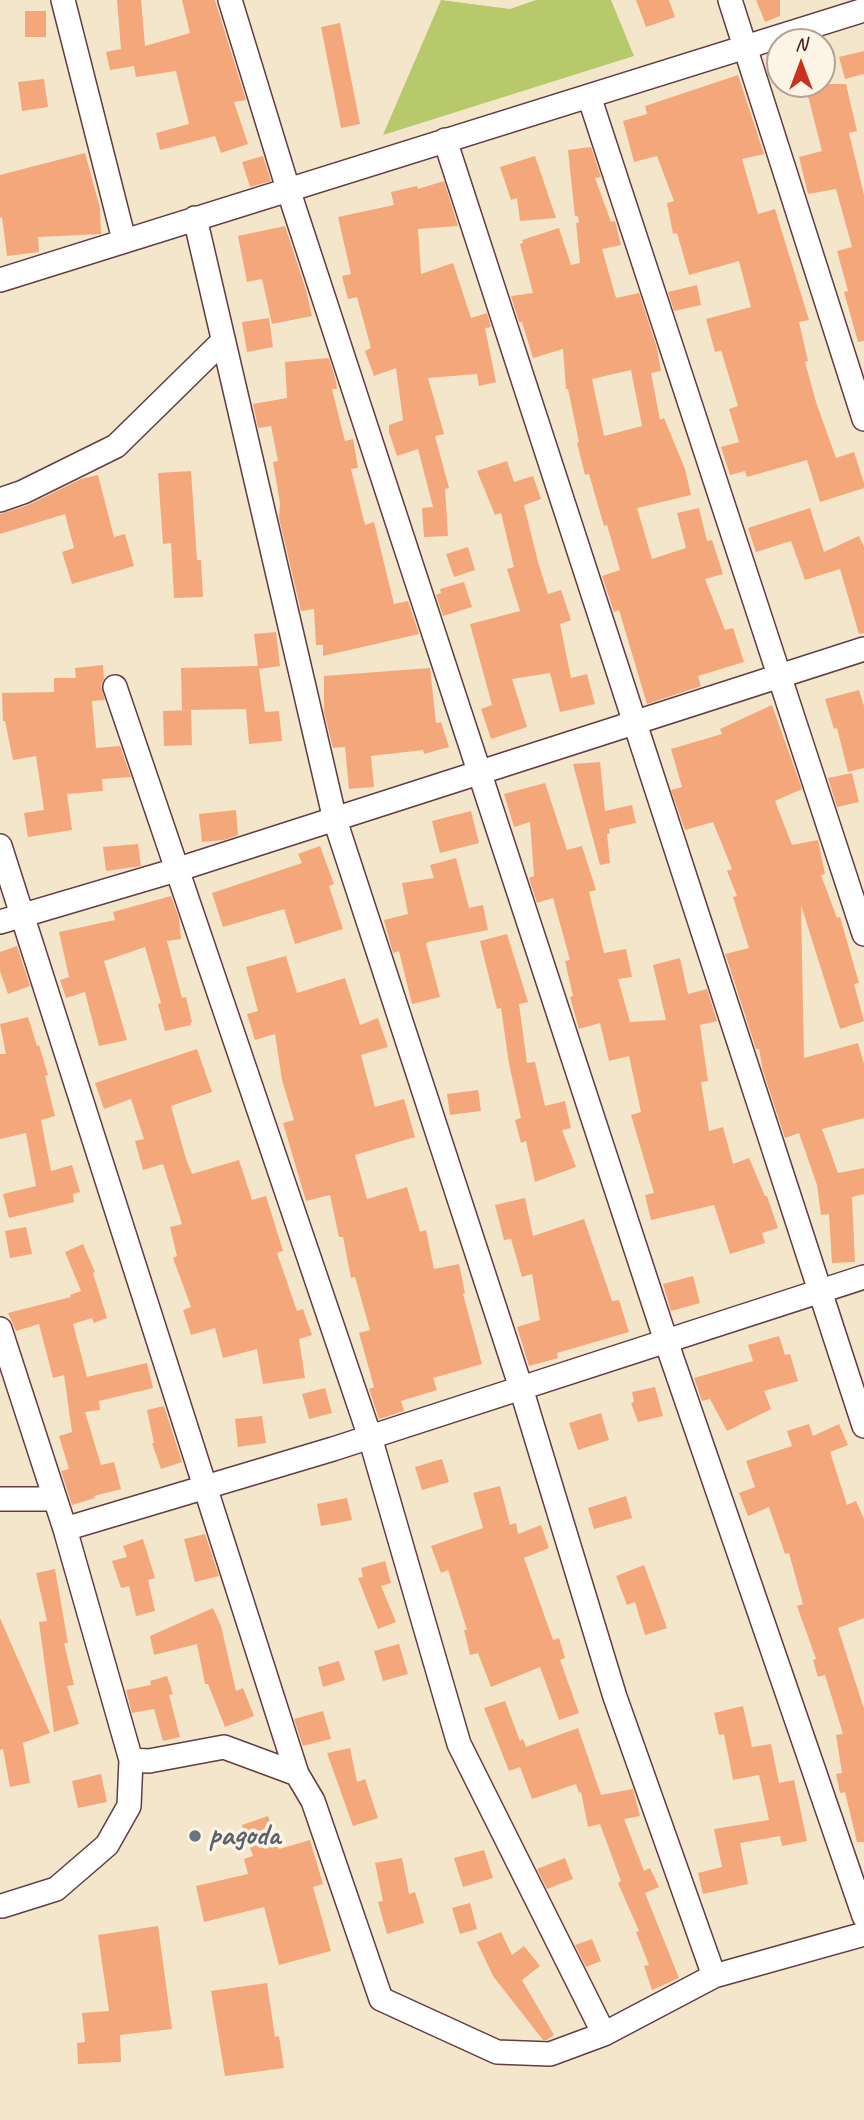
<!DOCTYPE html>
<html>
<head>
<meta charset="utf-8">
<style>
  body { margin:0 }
  #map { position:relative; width:864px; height:2120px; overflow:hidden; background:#f3e6cb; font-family:Caveat,sans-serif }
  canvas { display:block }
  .north { position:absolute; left:766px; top:28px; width:70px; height:70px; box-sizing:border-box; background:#fcf5e5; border:2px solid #b59f9b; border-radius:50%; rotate:0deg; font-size:19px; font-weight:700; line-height:28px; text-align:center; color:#4a1f2b }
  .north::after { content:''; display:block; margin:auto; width:24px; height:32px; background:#c8321e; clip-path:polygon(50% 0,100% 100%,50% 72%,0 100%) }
</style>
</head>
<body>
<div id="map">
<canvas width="864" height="2120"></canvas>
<div class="north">N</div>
</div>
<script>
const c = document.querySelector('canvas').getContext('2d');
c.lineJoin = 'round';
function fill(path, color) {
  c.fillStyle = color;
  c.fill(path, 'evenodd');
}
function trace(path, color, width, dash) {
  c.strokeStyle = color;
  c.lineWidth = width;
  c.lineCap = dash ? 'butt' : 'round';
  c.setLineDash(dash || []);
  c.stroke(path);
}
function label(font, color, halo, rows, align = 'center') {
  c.font = font + ' Caveat,sans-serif';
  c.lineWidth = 7;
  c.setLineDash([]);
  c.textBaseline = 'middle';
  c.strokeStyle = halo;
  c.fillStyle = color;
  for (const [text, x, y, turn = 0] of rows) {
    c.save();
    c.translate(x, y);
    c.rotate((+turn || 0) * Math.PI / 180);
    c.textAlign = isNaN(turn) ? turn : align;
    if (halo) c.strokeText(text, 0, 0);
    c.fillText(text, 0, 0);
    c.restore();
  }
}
fill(new Path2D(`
  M441,0L510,9L536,0H611L634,56L383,135Z`), '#b8c96b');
fill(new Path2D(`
  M117,0H141L145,46L190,33L182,0H215L246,100L234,102L248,144L221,153L215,136L160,150L156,133L189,124L176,71L136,77L134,66L110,70L106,52L121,49Z
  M636,0H669L675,17L646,27Z
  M756,0H780V16L765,22Z
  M25,11H46V37H25Z
  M340,23L360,124L341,128L321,27Z
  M864,51V74L845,79L839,57Z
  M738,75L764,154L742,159L758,214L775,209L809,320L799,322L808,361L805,362L816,402L836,458L854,452L864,483V488L820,502L807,460L747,477L745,471L730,475L721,447L739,442L729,409L738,406L721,350L715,352L706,319L751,307L739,261L689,275L677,233L673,234L667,203L674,201L657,156L634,162L623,121L647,114L645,106Z
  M44,79L48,107L22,111L18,82Z
  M805,84H846L857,131L849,133L864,195V341L858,342L844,292L848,291L837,251L852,247L836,189L808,194L799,157L822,151Z
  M591,147L601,177L595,178L611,222L615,221L621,245L602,249L616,298L639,293L657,348L661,371L651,373L660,420L664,418L685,469L691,495L637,508L652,559L686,548L677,513L699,508L707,541L712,540L723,574L705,579L725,630L733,628L744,662L698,676L701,686L647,704L619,610L614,612L602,576L620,570L607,525L604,526L589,474L585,475L577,443L579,442L568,389H566L563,349L533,358L522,322H519L511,296L533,293L520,244L523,243L522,240L559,228L571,265L580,263L576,223L579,222L578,216H575L568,150ZM631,370L642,426L604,436L592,379Z
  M85,153L100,208L101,234L38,237L39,252L7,256L2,217L0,218V175Z
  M263,156L271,181L250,187L242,162Z
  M535,156L556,218L520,221L517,198L511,200L500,167Z
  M444,181L458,226L418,229L421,274L453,263L471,318L487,313L491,327L485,328L496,382L479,386L477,374L428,378L444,434L435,436L449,488L445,489L448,536L424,537L422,508L433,507L418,449L397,456L389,432V425L403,420L396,368L374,376L365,351L371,348L357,297L348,299L342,276L351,274L338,217L394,205L391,192L417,186L418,189Z
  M285,226L306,290L312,316L272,324L262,279L247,282L238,236Z
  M697,285L701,305L674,311L668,292Z
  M269,318L273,347L247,352L242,322Z
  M329,358L336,381L337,389H332L345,441L353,439L358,468L351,469L365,525L374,522L394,604L408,601L419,634L323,656V645H316L314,609L301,611L279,518L280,503L273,462L278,461L271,426L258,428L253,404L287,398L285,362Z
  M507,461L514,482L533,476L541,499L524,505L538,562L548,594L561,590L571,620L560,624L571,678L587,674L595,704L560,712L550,673L512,679L527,727L491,739L481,709L492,705L470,624L520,611L507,569L514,567L501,513L495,515L477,471Z
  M191,471L197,560H201L203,597L174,598L171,543L163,544L158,473Z
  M98,475L114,537L125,534L134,566L72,584L62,552L74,548L65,514L0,534V514L28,505L81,479Z
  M810,508L824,552L859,536L864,547V633L859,634L840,569L805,580L791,541L756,552L748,528Z
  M468,547L475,570L454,577L446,554Z
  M464,582L472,607L443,616L436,595L441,593L440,589Z
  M276,632L280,666L259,669L265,712L279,711L282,741L249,744L246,709L182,710L181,668L258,666L254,634Z
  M103,665L104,679L101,685L105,700L92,701L96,748L120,746L131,777L102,779L103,791L67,794L72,830L28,837L24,813L44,810L36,756L13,760L5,721H3L2,693L54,692V678H76L75,668Z
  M430,668L436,723L441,722L449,747L424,754L423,750L371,756L374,787L349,789L345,747L333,748L324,712V676Z
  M859,690L864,706V768L848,772L837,728L834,729L825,699Z
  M772,705L802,789L775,801L792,845L818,840L825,874L821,875L837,918L840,917L859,983L854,984L864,1021L840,1029L801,905L804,1058L858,1043L864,1064V1118L822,1129L838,1173L864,1168V1194L852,1197L855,1262L832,1263L829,1214L821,1215L817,1185L799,1133L785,1138L763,1071L759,1049H756L726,956L725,954L749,948L733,897L737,896L727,871L732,869L713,822L685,830L671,790L682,787L671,749L722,734L720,729Z
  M191,710L192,745L164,746L163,711Z
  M600,762L605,811L632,805L636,823L609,829L610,833L607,834L610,863L600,865L573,764Z
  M852,773L859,802L837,807L828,778Z
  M545,783L567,850L582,846L596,890L589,892L604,953L626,949L632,977L618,979L630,1022L666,1020L653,965L680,958L688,994L707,989L717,1021L700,1025L708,1081L701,1082L709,1131L723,1127L733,1164L749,1158L765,1196H767L778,1228L762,1233L765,1243L730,1254L714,1205L651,1220L645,1195L654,1193L631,1115L641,1112L629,1056L609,1061L600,1023L579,1029L570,997L573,996L565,961L570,960L553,898L537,903L529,878L534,876L530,822L514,827L504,794Z
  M236,810L238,835L224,840L202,842L199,814Z
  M471,811L479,843L440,853L432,821Z
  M138,844L141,866L106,871L103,847Z
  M320,846L334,884L329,886L343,929L295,944L284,909L223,927L212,893L302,863L298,854Z
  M456,858L469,908L483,905L488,930L428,942L426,944L440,997L412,1004L399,951L393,953L384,920L408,914L402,883L434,878L430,865Z
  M171,896L179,918L181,939L167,941L182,998L186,997L192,1022H190L191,1025L165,1031L158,1004L161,1003L145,947L104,961L127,1040L99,1046L85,992L66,998L60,980L69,977L59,932L115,920L113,912Z
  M507,934L528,1002L519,1004L527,1063L535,1062L545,1106L565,1101L571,1128L562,1130L576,1167L535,1182L526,1141L521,1143L515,1120L521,1118L509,1064L501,1008L497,1009L480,941Z
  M17,946L30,986L8,994L0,971V952Z
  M286,956L297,993L345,978L360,1025L378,1018L388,1047L361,1055L375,1107L404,1099L415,1137L355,1155L367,1199L407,1187L420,1232L426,1230L434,1269L459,1264L465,1293L463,1294L482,1364L433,1378L437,1390L401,1401L404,1411L379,1419L369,1389L374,1387L359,1333L370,1330L355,1277L351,1278L343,1237H339L330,1195L306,1201L283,1123L294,1120L282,1080L275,1034L255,1040L247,1014L258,1011L246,967Z
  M28,1017L37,1046L39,1045L48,1075L45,1076L55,1116L41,1120L51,1171L72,1165L80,1192L73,1194L74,1202L9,1218L3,1194L36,1186L26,1133L0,1139V1054H6L0,1024Z
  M197,1049L212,1092L171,1106L186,1159L192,1174L239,1160L252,1200L266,1196L283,1251L277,1253L297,1311L303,1309L312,1335L299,1339L305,1378L263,1384L257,1349L223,1358L215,1328L191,1335L183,1310L191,1307L173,1258L177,1256L170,1227L182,1224L163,1164L143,1170L135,1141L144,1139L131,1099L104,1109L95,1083Z
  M478,1090L481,1111L450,1115L447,1094Z
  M525,1198L533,1236L584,1219L612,1301L619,1300L629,1332L557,1353L558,1358L529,1366L517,1327L540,1320L532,1274L522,1277L511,1239L504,1240L495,1205Z
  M26,1227L32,1254L10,1258L5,1231Z
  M83,1244L95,1272L93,1273L107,1318L94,1323L92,1318L73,1324L87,1377L147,1363L153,1388L99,1401L100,1410L85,1412L101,1465L114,1462L121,1489L94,1496L95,1498L72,1505L61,1471L69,1469L59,1436L72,1432L64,1375L53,1378L39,1324L16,1331L8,1313L71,1297L70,1295L81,1291L65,1252Z
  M693,1276L700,1303L671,1311L663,1284Z
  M779,1336L785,1355L790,1354L798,1381L764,1391L771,1409L727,1431L710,1399L702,1401L694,1378L753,1361L748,1345Z
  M655,1387L663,1416L638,1422L631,1403L634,1402L632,1392Z
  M325,1388L332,1413L309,1419L302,1394Z
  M164,1406L182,1462L161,1469L152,1443H154L147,1410Z
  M601,1413L609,1440L578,1450L569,1423Z
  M262,1416L266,1443L238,1447L235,1419Z
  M809,1424L813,1436L839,1424L848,1445L830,1452L847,1505L856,1501L864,1519V1618L838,1628L864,1709V1842H857L845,1792L840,1793L836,1774L842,1773L836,1735L843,1734L825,1675L818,1677L813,1660L816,1659L797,1606L803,1604L789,1553L785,1554L769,1507L748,1516L739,1493L755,1487L746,1461L792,1446L787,1431Z
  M442,1459L449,1482L422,1490L415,1467Z
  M500,1486L510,1525L516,1523L518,1534L541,1525L549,1548L524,1558L553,1640L559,1638L565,1658L560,1660L579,1713L559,1720L540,1667L491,1687L478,1653L470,1655L464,1630H467L448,1570L441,1573L431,1546L483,1528L473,1493Z
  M626,1496L632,1518L594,1529L588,1508Z
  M347,1498L352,1520L321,1526L317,1504Z
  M205,1534L219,1576L195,1582L184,1539Z
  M143,1539L155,1578L148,1580L155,1611L136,1616L129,1586L121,1588L112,1561L127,1557L123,1546Z
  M385,1561L391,1583L381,1586L396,1622L378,1629L358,1578L363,1577L361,1568Z
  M644,1565L667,1628L645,1635L635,1602L627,1605L616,1576Z
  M55,1569L68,1643H64L74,1685L67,1686L79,1724L54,1732L39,1622L47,1621L36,1573Z
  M213,1608L221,1626L236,1691L243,1688L254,1716L225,1727L208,1684H205L197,1644L154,1655L150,1636Z
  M0,1618L50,1733L23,1743L30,1783L10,1787L3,1749L0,1750Z
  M399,1644L408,1674L383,1681L374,1651Z
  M339,1661L345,1680L323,1687L318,1667Z
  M167,1676L173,1694L169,1695L180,1737L163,1741L154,1709L132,1713L126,1690L151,1685L150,1681Z
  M505,1701L520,1741L523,1739L526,1747L578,1728L601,1795L633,1789L640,1816L624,1819L644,1871L650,1868L659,1887L645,1893L679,1978L652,1990L644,1966L649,1965L636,1932L639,1931L618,1883L621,1881L600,1824L588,1827L581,1792L579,1793L576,1784L532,1799L520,1767L509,1771L484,1708Z
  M743,1706L752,1747L771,1744L779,1783L794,1780L807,1841L782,1846L780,1836L740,1843L748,1884L703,1894L698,1873L722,1867L714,1829L769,1820L759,1775L733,1780L724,1734L719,1735L714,1713Z
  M323,1711L331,1739L303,1746L294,1719Z
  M350,1748L357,1782L365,1779L378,1818L353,1826L327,1753Z
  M101,1774L107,1802L78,1808L72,1781Z
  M268,1816L279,1849L310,1840L323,1884L313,1887L331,1951L279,1965L264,1907L204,1922L196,1886L248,1874L244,1859L253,1856L242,1825Z
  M484,1850L493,1878L463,1887L454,1858Z
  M402,1858L409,1894L415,1892L424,1923L387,1934L378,1902L383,1901L375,1863Z
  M565,1858L573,1879L547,1889L537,1869Z
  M470,1903L477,1929L460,1934L452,1908Z
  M158,1926L172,2029L120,2035L121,2062L78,2064L77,2043L85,2042L82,2013L109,2011L98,1935Z
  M501,1932L512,1955L524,1946L540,1966L522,1980L554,2035L547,2040H543L493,1976L477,1942Z
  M592,1939L601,1961L586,1967L575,1945Z
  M267,1983L275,2037L279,2036L284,2068L225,2076L211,1991Z`), '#f5a77c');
const street = new Path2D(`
  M63,0L124,240
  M230,0L288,189L666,1341L864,1916
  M730,0L864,419
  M589,96L864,934
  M445,140L864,1426
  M195,218L335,820L521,1388L615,1697L714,1976
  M0,280L864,10
  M0,500L23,492L116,446L223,341
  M115,687L370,1437L459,1744L604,2034
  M0,846L297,1774
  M0,922L176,870L864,649
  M0,1329L65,1529L131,1760L149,1761L224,1747L297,1774L313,1801L381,1999L497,2052L550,2054L604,2034L714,1976L864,1934
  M0,1499H55
  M65,1529L333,1449L864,1277
  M2,1906L56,1889L107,1845L129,1806L131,1760`);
trace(street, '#633d43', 26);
trace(street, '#fff', 23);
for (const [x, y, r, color] of [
  [195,1836,7,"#6b7280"]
]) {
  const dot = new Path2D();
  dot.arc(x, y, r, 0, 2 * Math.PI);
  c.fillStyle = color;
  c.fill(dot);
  trace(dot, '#fcf5e5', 2.5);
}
label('bold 30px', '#5b616d', '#fcf5e5', [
  ["pagoda",209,1836]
], 'left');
</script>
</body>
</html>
